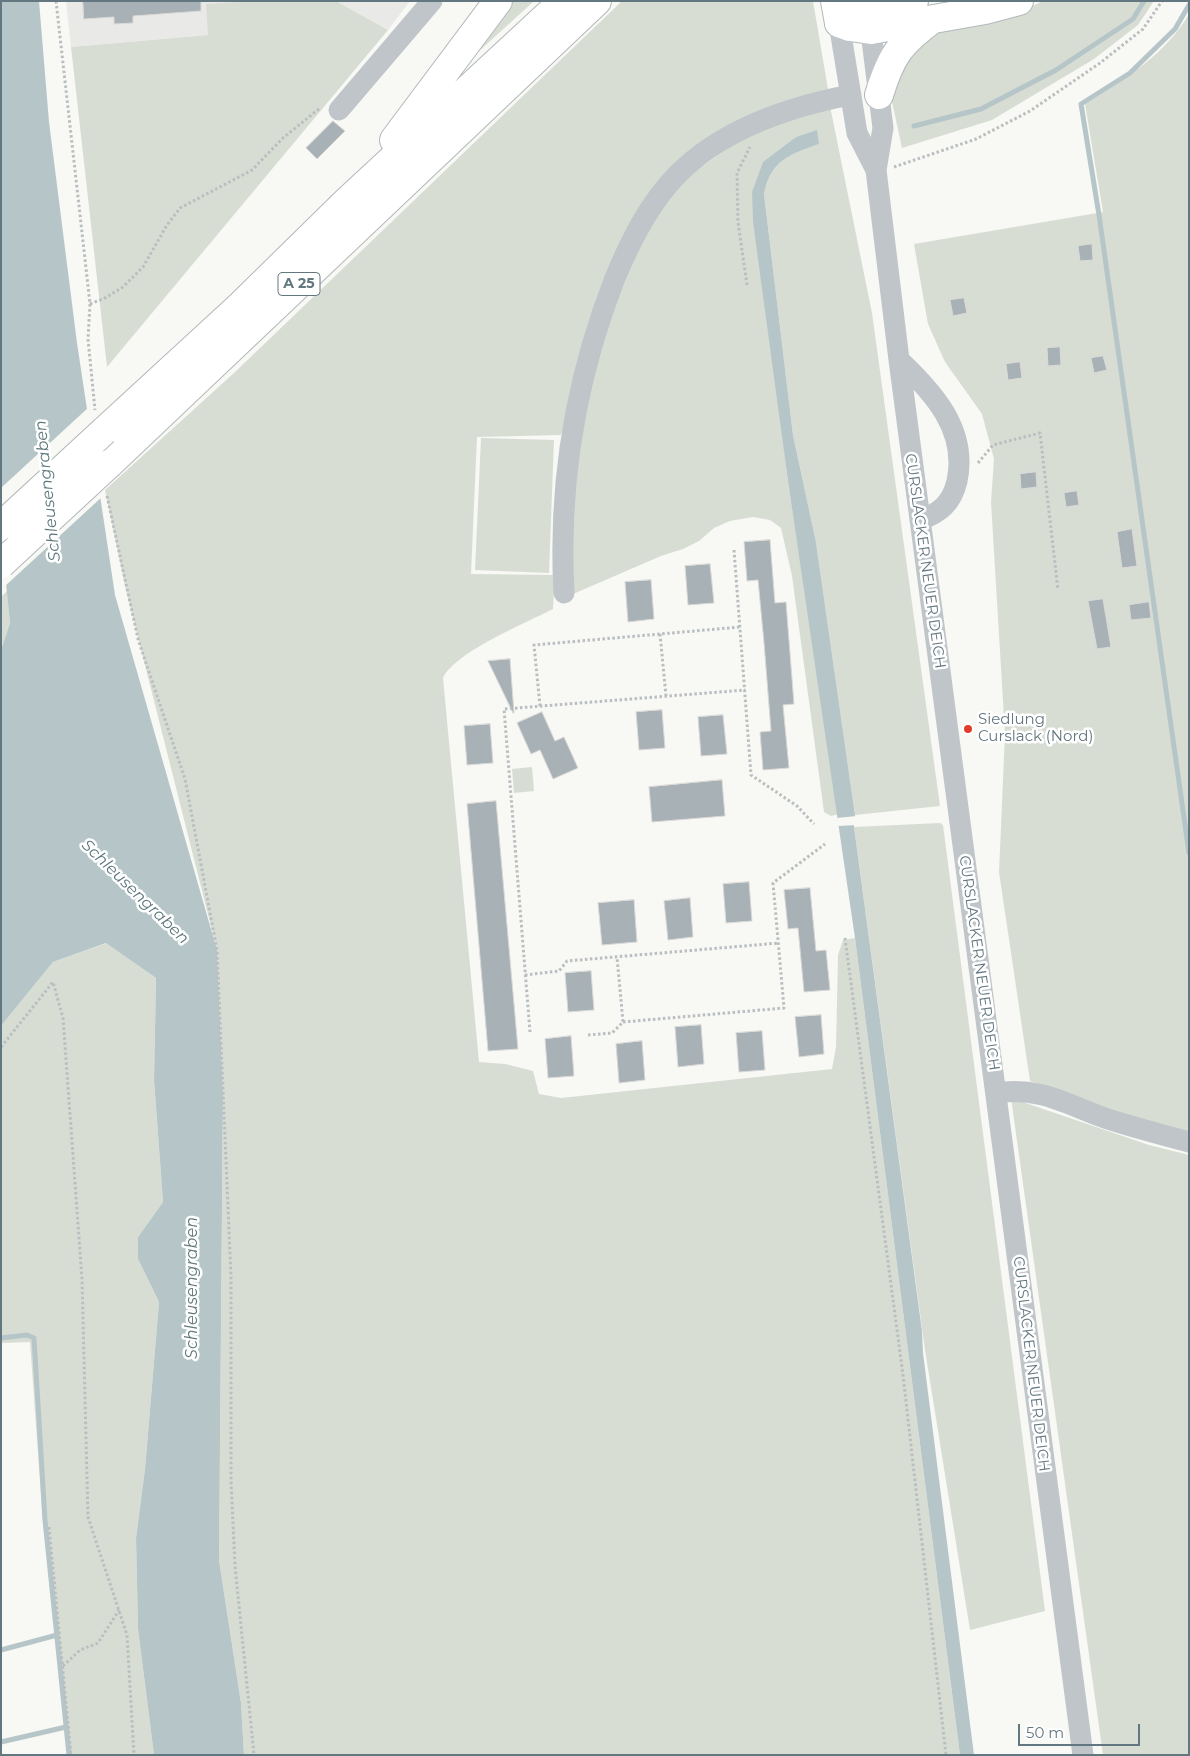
<!DOCTYPE html>
<html>
<head>
<meta charset="utf-8">
<style>
  body { margin:0 }
  #map { position:relative; width:1190px; height:1756px; overflow:hidden; background:#f8f8f5; font-family:Montserrat,sans-serif }
  canvas { display:block }
  .frame { position:absolute; inset:0; border:2px solid #637780; pointer-events:none }
  .scale { position:absolute; left:1018px; top:1724px; width:122px; height:22px; box-sizing:border-box; border:2px solid #637780; border-top:0; padding-left:6px; font-size:15px; line-height:18px; white-space:nowrap; color:#637780; -webkit-text-stroke:4px #fff; paint-order:stroke }
</style>
</head>
<body>
<div id="map">
<canvas width="1190" height="1756"></canvas>
<div class="frame"></div>
<div class="scale">50 m</div>
</div>
<script>
const c = document.querySelector('canvas').getContext('2d');
c.lineJoin = 'round';
function fill(path, color) {
  c.fillStyle = color;
  c.fill(path, 'evenodd');
}
function trace(path, color, width, dash) {
  c.strokeStyle = color;
  c.lineWidth = width;
  c.lineCap = dash ? 'butt' : 'round';
  c.setLineDash(dash || []);
  c.stroke(path);
}
function label(font, color, halo, rows, align = 'center') {
  c.font = font + ' Montserrat,sans-serif';
  c.lineWidth = 5;
  c.setLineDash([]);
  c.textBaseline = 'middle';
  c.strokeStyle = halo;
  c.fillStyle = color;
  for (const [text, x, y, turn = 0] of rows) {
    c.save();
    c.translate(x, y);
    c.rotate((+turn || 0) * Math.PI / 180);
    c.textAlign = isNaN(turn) ? turn : align;
    if (halo) c.strokeText(text, 0, 0);
    c.fillText(text, 0, 0);
    c.restore();
  }
}
fill(new Path2D(`
  M66,1H257L208,35L71,47Z
  M336,1H410L388,30Z`), '#e9e9e8');
fill(new Path2D(`
  M257,1H336L388,30L107,367L71,47L208,35L206,4Z
  M507,1H534L465,64Z
  M622,1H813L828,89L789,105L646,206L561,435L477,437L471,574L555,575L553,609C526,623 455,652 443,678L479,1062L505,1064L533,1071L539,1094L561,1098L832,1069L836,1047L838,955L843,940L855,938L960,1755H244L241,1703L219,1560L223,1093L217,950L125,586L105,490L235,372Z
  M1043,1H1154L1138,25L1094,59L992,120L902,148L891,97L900,63L937,30L1015,14Z
  M1189,14V1136L1030,1081L999,872L1005,734L991,502L994,459L982,414L945,362L928,324L914,244L1103,212L1085,104C1125,79 1165,55 1189,14Z
  M830,106L872,313L940,806L855,815L816,542L793,435L764,194C771,160 789,155 819,144L796,137L752,192L788,481L839,814L831,816L824,812L792,576L781,528L770,520L753,517L730,521L714,528L699,541L683,549L661,556L573,594L567,519L585,388L642,234L680,181L743,135Z
  M481,438L554,440L549,573L475,570Z
  M7,591L10,623L1,650V597Z
  M532,767L534,791L514,793L512,769Z
  M940,823L943,825L1045,1611L970,1630L925,1350L854,827Z
  M107,943L156,978L154,1080L163,1202L138,1237V1259L159,1302L145,1469L136,1538L138,1629L154,1755H68L43,1523L30,1342L1,1343V1026L53,962Z
  M1011,1098L1149,1145L1189,1155V1755H1103Z`), '#d8ddd4');
fill(new Path2D(`
  M1,1H39L49,122L77,343L115,595L217,950L223,1093L219,1560L241,1703L244,1755H154L138,1629L136,1538L145,1469L159,1302L138,1259V1237L163,1202L154,1080L156,978L106,943L53,962L1,1026V650L10,623L1,534Z
  M817,130L819,144C789,155 771,160 764,194L793,435L816,542L855,815L854,827L922,1331L923,1353L974,1755H960L855,938L788,481L753,222L752,192L763,162L796,137Z`), '#b6c6c8');
fill(new Path2D(`
  M89,407L103,496L4,587L1,558V488Z
  M857,816V825L838,826L837,818Z`), '#f8f8f5');
trace(new Path2D(`
  M1189,5L1175,29L1130,73L1081,104L1099,215L1189,853
  M914,126L981,109L1056,70L1133,19L1144,1
  M1,1338L27,1335L34,1338L45,1520L69,1755
  M1,1650L57,1635
  M1,1742L66,1727`), '#b6c6c8', 5);
const building = new Path2D(`
  M83,1H201V11L133,16V23L114,24V17L84,19Z
  M333,121L345,131L317,159L306,148Z
  M1092,244L1093,260L1080,261L1078,246Z
  M964,298L967,313L953,316L950,300Z
  M1060,347L1061,365L1048,366L1047,348Z
  M1103,356L1107,370L1094,373L1091,358Z
  M1020,362L1022,378L1008,380L1006,364Z
  M1036,472L1037,487L1021,489L1020,474Z
  M1077,491L1079,505L1066,507L1064,493Z
  M1132,529L1137,566L1122,568L1117,532Z
  M770,540L775,603L786,602L794,704L783,705L789,768L763,770L760,732L771,731L764,643L758,580L747,581L744,542Z
  M710,564L714,603L688,605L685,566Z
  M651,580L654,619L628,622L625,582Z
  M1103,599L1111,647L1097,649L1088,601Z
  M1149,602L1151,618L1131,620L1129,605Z
  M510,659L514,713H513L488,661Z
  M662,710L665,748L639,750L636,712Z
  M542,712L555,741L564,737L578,768L553,779L540,750L531,754L517,723Z
  M723,715L727,754L701,756L698,717Z
  M490,724L493,763L467,765L464,726Z
  M722,780L725,816L652,822L649,787Z
  M496,801L518,1049L488,1051L467,804Z
  M749,882L752,921L726,923L723,884Z
  M810,888L816,951L826,950L830,990L804,992L798,928L788,929L784,890Z
  M690,898L693,937L668,940L664,901Z
  M634,900L637,942L602,945L598,903Z
  M591,971L594,1010L568,1012L565,973Z
  M821,1015L824,1054L799,1057L795,1017Z
  M701,1025L704,1064L678,1067L675,1027Z
  M762,1031L765,1070L739,1072L736,1033Z
  M571,1036L574,1076L548,1078L545,1039Z
  M642,1041L645,1080L619,1083L616,1044Z`);
fill(building, '#a8b2b6');
trace(building, '#dad9d7', 1);
const major = new Path2D(`
  M835,1L839,23`);
const highway = new Path2D(`
  M914,1L868,6L839,23L850,27L871,30L985,10L1019,1
  M879,95C891,56 899,44 933,19
  M394,140L498,1
  M104,431L241,305L347,201L563,1
  M109,464L597,1`);
trace(major, '#b3b9bc', 30);
trace(highway, '#b2b8bb', 30);
trace(new Path2D(`
  M56,1L90,304L88,339L95,410
  M894,167L976,139L1030,111L1100,63L1143,29L1162,1
  M747,285L738,222L737,173L750,147
  M90,304L105,298L123,287L143,267L167,225L180,208L252,170L283,138L320,108
  M978,463L993,445L1040,433L1058,590
  M107,496L138,639L185,779L217,950L231,1277V1481L235,1566L254,1755
  M734,550L751,775L797,806L814,824
  M660,634L666,696
  M540,706L534,645L740,627
  M845,938L903,1375L946,1755
  M525,975L559,971L567,961L779,943
  M623,1022L784,1008L773,883L825,844
  M530,1032L504,709L745,690
  M588,1035L612,1033L623,1022L617,957
  M1,1047L53,982L63,1018L82,1279L88,1517L127,1635L134,1755
  M49,1527L71,1755
  M63,1666L80,1650L98,1643L119,1610`), '#b9bec0', 3, [2.5, 2.5]);
trace(new Path2D(`
  M869,16L883,128L876,170L899,360L1083,1755
  M839,23L857,133L876,170
  M339,110L432,1
  M899,360C933,392 968,430 957,481C952,503 940,513 920,520
  M564,593C558,484 575,380 615,278C630,242 649,203 677,175C722,129 788,107 850,95
  M996,1093C1043,1086 1068,1106 1111,1120C1136,1128 1163,1135 1189,1142`), '#bfc5c8', 21);
trace(major, '#fff', 28);
trace(highway, '#fff', 28);
const highwayBridge = new Path2D(`
  M1,526L104,431
  M1,564L109,464`);
trace(highwayBridge, '#b2b8bb', 30, []);
trace(highwayBridge, '#fff', 28);
for (const [x, y, r, color] of [
  [968,729,5,"#e23c2b"]
]) {
  const dot = new Path2D();
  dot.arc(x, y, r, 0, 2 * Math.PI);
  c.fillStyle = color;
  c.fill(dot);
  trace(dot, '#fff', 2);
}
for (const [x, y, w] of [
  [299,284,42]
]) {
  const box = new Path2D();
  box.roundRect(x - w / 2, y - 11.5, w, 23, 4);
  c.fillStyle = '#fff';
  c.fill(box);
  trace(box, '#637780', 1);
}
label('bold 14px', '#637780', null, [
  ["A 25",299,284]
]);
label('15px', '#637780', '#fff', [
  ["CURSLACKER NEUER DEICH",925,561,82],
  ["CURSLACKER NEUER DEICH",979,963,82],
  ["CURSLACKER NEUER DEICH",1031,1364,83]
]);
label('15px', '#637780', '#fff', [
  ["Siedlung",978,720],
  ["Curslack (Nord)",978,737]
], 'left');
label('italic 16px', '#5e777b', '#fff', [
  ["Schleusengraben",48,491,-96],
  ["Schleusengraben",135,892,44],
  ["Schleusengraben",192,1288,-90]
]);
</script>
</body>
</html>
